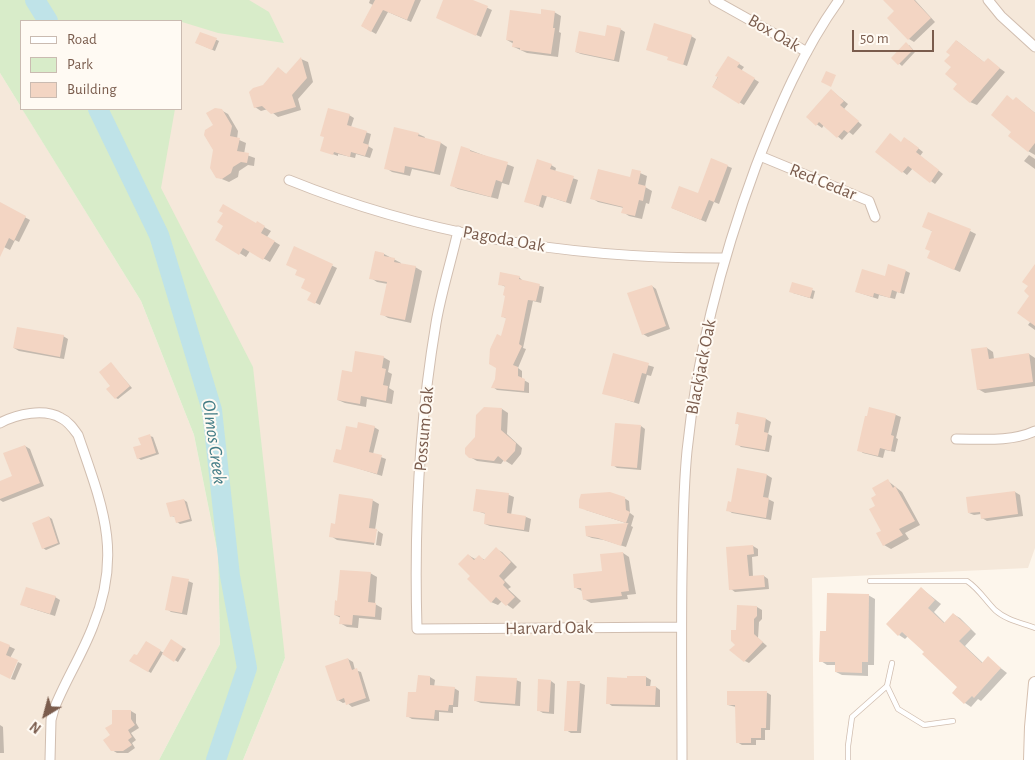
<!DOCTYPE html>
<html>
<head>
<meta charset="utf-8">
<style>
  body { margin:0 }
  #map { position:relative; width:1035px; height:760px; overflow:hidden; background:#fdf6ec; font-family:"Alegreya Sans",sans-serif }
  canvas { display:block }
  .legend { position:absolute; left:20px; top:20px; width:162px; height:90px; box-sizing:border-box; background:#fffaf3; border:1px solid #cabbb1; margin:0; padding:6px 9px; list-style:none; font-size:15px; color:#7a5c4d }
  .legend li { display:flex; align-items:center; gap:10px; height:25px }
  .legend b { width:25px; border:1px solid #cabbb1 }
  .north { position:absolute; left:20px; top:690px; width:50px; height:50px; -webkit-text-stroke:4px #fffaf3; paint-order:stroke; rotate:217deg; font-size:14px; font-weight:700; line-height:20px; text-align:center; color:#7a5c4d }
  .north::after { content:''; display:block; margin:auto; width:18px; height:22px; background:#7a5c4d; clip-path:polygon(50% 0,100% 100%,50% 72%,0 100%) }
  .scale { position:absolute; left:852px; top:30px; width:82px; height:22px; box-sizing:border-box; border:2px solid #7a5c4d; border-top:0; padding-left:6px; font-size:15px; line-height:18px; white-space:nowrap; color:#7a5c4d; -webkit-text-stroke:4px #fffaf3; paint-order:stroke }
</style>
</head>
<body>
<div id="map">
<canvas width="1035" height="760"></canvas>
<ul class="legend">
<li><b style="height:6px;background:#fff"></b>Road</li>
<li><b style="height:14px;background:#d8ecc9"></b>Park</li>
<li><b style="height:14px;background:#f3d5c3"></b>Building</li>
</ul>
<div class="north">N</div>
<div class="scale">50 m</div>
</div>
<script>
const c = document.querySelector('canvas').getContext('2d');
c.lineJoin = 'round';
function fill(path, color) {
  c.fillStyle = color;
  c.fill(path, 'evenodd');
}
function trace(path, color, width, dash) {
  c.strokeStyle = color;
  c.lineWidth = width;
  c.lineCap = dash ? 'butt' : 'round';
  c.setLineDash(dash || []);
  c.stroke(path);
}
function label(font, color, halo, rows, align = 'center') {
  c.font = font + ' "Alegreya Sans",sans-serif';
  c.lineWidth = 4;
  c.setLineDash([]);
  c.textBaseline = 'middle';
  c.strokeStyle = halo;
  c.fillStyle = color;
  for (const [text, x, y, turn = 0] of rows) {
    c.save();
    c.translate(x, y);
    c.rotate((+turn || 0) * Math.PI / 180);
    c.textAlign = isNaN(turn) ? turn : align;
    if (halo) c.strokeText(text, 0, 0);
    c.fillText(text, 0, 0);
    c.restore();
  }
}
fill(new Path2D(`
  M65,0H1035V548L1028,568L812,578L814,760H243L285,658L120,109H181V21Z
  M0,73L141,301L194,435L218,555L220,644L159,760H0Z`), '#f5e8da');
fill(new Path2D(`
  M0,0H249L269,12L284,43L218,33L182,22L181,25V21H21V107L0,73Z
  M22,109H175L161,188L253,367L285,658L243,760H159L220,644L218,555L194,435L141,301Z`), '#d8ecc9');
fill(new Path2D(`
  M370,0H421L411,22L388,12L376,34L362,26L373,5L369,3Z
  M445,0H470L492,10L481,37L442,20Z
  M886,0H915L935,22L914,42L909,39L888,18L896,11Z
  M554,12L561,16L559,32L561,33L558,57L527,53L514,47V44L507,40L542,15Z
  M620,29L625,32L619,62L581,54L576,52L606,38Z
  M201,33L219,41L215,51L199,44Z
  M691,36L696,39L687,66L669,59Z
  M957,41L985,63L988,60L1005,72L977,105L970,102L959,84L951,55Z
  M909,45L915,52L902,66L893,58Z
  M728,57L744,67L741,71L759,82L744,105L713,86Z
  M301,59L308,62L313,82L298,99L301,110L278,117L268,109L261,111L255,107L263,86L279,69L287,75Z
  M831,90L848,104L844,109L862,125L853,135L849,132L842,140L824,125L822,128L807,117Z
  M1016,98L1035,113V155L1028,151L1012,132L1014,101Z
  M221,110L228,114L238,131L237,139L246,143L244,154L255,158L254,166L248,165L239,171L238,177L229,182L217,177L214,150L215,125Z
  M349,115L354,118L351,127L371,134L368,146L373,149L370,158L356,154L355,158L338,154V156L322,150L325,137Z
  M418,134L425,137L424,139L441,143L447,147L440,175L412,169L410,176L392,172L386,168Z
  M909,141L923,152L920,156L943,174L935,184L913,168L907,175L877,152Z
  M470,150L514,167L509,185L502,183L498,199L458,189L451,185Z
  M1029,155L1035,159V169L1024,161Z
  M551,165L556,168L555,172L578,180L571,204L547,196L543,208L526,201Z
  M727,166L732,168L719,204L714,202L706,222L672,208L699,195Z
  M633,170L647,176L645,187L652,191L649,204L646,203L642,219L629,216L623,212L624,208L598,202L592,198L631,179Z
  M2,205L30,220L19,242L15,240L10,250L0,245V210Z
  M225,213L256,225L257,223L271,231L267,237L280,245L270,262L250,251L246,257L217,239L225,226Z
  M930,230L970,231L976,234L960,272L935,261L934,232Z
  M295,248L337,268L320,305L314,302L307,279L299,270Z
  M384,254L401,263V264L415,267L422,271L411,323L388,318L382,314L388,284L377,282L371,278Z
  M906,271L910,273L904,294L897,292L895,299L879,295L878,299L857,292L886,277Z
  M1035,271V330L1028,325L1031,321L1029,286Z
  M519,277L523,281L544,287L541,303L533,301L523,348L526,349L518,368L522,371V379L529,383V393L497,390L493,387L496,379L507,319L502,316L507,296L506,287L499,284Z
  M652,286L656,289L670,329L648,337L643,334Z
  M812,290L815,291L813,299L793,293Z
  M63,336L68,339L64,359L19,351L14,348Z
  M987,348L993,352L994,359L1029,354L1035,358V386L985,393L978,389Z
  M614,355L654,367L651,376L647,375L639,404L604,393Z
  M383,357L390,361L388,372L392,374L389,388L394,391L392,404L367,399L366,407L345,403L338,400L353,374Z
  M111,364L132,388L118,399L116,398L112,386Z
  M502,409L508,413L507,434L522,448L521,454L512,465L504,460L501,464L477,461L470,457L476,438Z
  M870,409L896,415L901,417L896,438L898,439L895,452L885,450L883,458L863,453L859,450Z
  M738,414L766,419L771,422L768,434L772,436L769,452L741,447L737,444L740,425L736,423Z
  M641,426L645,429L641,470L617,468L613,465Z
  M374,427L379,430L373,454L386,459L382,476L335,461L358,430Z
  M150,436L153,437L159,454L141,460L138,458Z
  M25,446L30,449L44,486L3,502L0,500V482L14,477Z
  M738,470L767,475L772,478L768,499L774,502L771,520L732,513L728,510L732,504Z
  M888,481L902,492L920,525L905,533L909,539L891,549L884,545L878,534L883,531L877,506Z
  M477,490L509,495L514,497L511,515L526,517L531,519L529,532L490,526L485,524L486,514L474,510Z
  M1015,492L1020,495L1023,516L987,521L982,518L981,514L974,515L969,513Z
  M624,498L629,501L630,513L634,516L631,526L633,527L626,547L604,540L592,538L587,536V527L629,524L586,510Z
  M184,500L187,502L192,521L180,524L177,522L176,517L171,516Z
  M372,500L379,504L375,530L378,531H376L374,545L337,540L331,536L336,525Z
  M49,517L52,519L60,544L46,550L43,548Z
  M378,531L383,534L381,546L376,545Z
  M753,546L758,549V556L752,557L753,577L764,576L768,579L769,589L735,592L731,589L727,549Z
  M496,549L502,552L517,567L504,580L511,587L508,589L521,601L513,609L502,601L498,605L491,602L472,576L468,555L475,559L479,557L485,560Z
  M623,553L629,557L636,594L627,595L628,599L591,603L584,599L582,591L576,588L604,572Z
  M370,573L377,577L375,604L382,608L381,620L359,618L358,628L347,627L340,623L341,618L335,615L339,602Z
  M188,581L193,583L187,615L171,612L167,609Z
  M921,588L941,604L934,612L945,623L953,614L960,618L976,634L965,646L983,663L988,658L1007,673L981,701L978,699L971,707L965,703L959,687L926,652L908,636L905,639L899,635Z
  M868,595L875,599L874,665H868V676L842,675L836,672V665H827L821,661L828,632Z
  M55,597L60,600L55,616L27,607Z
  M757,607L762,610V619L759,622L758,638L767,646L749,663L745,661L736,645L737,632Z
  M171,641L186,649L178,662L163,653L151,673L131,661L138,657L146,643L164,653Z
  M0,642L15,649L10,658L0,674Z
  M348,659L353,662L355,670L361,672L370,701L352,707L346,702L343,703L338,700Z
  M18,662L22,664L15,680L11,679Z
  M430,677L435,680L434,687L454,688L459,691L458,707H453V713L439,712V721L412,719L407,716L418,694Z
  M646,677L651,680L650,687H656L660,690V707L612,706L608,703L628,679Z
  M516,680L521,682L520,706L481,703L476,701Z
  M551,681L555,684L554,714L543,713L538,710Z
  M568,682L580,683L585,685L581,733H571L566,730Z
  M766,692L771,695L770,730H765V740H756V745H742L737,742L736,707L728,705Z
  M114,711H131L136,714V723L139,728L131,733L136,740L132,743L135,748L128,753H117L112,750Z
  M0,725L3,727L4,753H0Z`), '#0003');
trace(new Path2D(`
  M35,0L48,21
  M98,109L159,235L212,410L230,576L247,668L216,760`), '#bfe3e8', 20);
fill(new Path2D(`
  M375,0H415L407,20L383,10L371,32L361,26Z
  M443,0H473L488,6L476,36L436,18Z
  M883,0H914L931,18L908,40L887,18L894,11Z
  M541,9L555,11L553,28H555L551,54L520,50V48L512,47L513,41L506,40L510,10L541,14Z
  M654,23L692,35L683,65L667,60L668,57L646,50Z
  M607,25L621,28L614,60L575,52L579,31L605,36Z
  M200,32L217,38L212,50L195,43Z
  M956,40L984,62L988,58L1000,68L970,103L953,89L957,84L945,74L951,67L944,61L950,55L946,52Z
  M906,42L913,50L898,65L891,58Z
  M728,56L740,63L737,67L755,78L739,104L712,87L718,77L715,76Z
  M301,57L307,78L292,95L296,107L271,114L262,106L254,108L249,92L253,88L263,85L278,67L286,74Z
  M826,71L836,75L831,87L821,82Z
  M831,89L844,101L840,105L859,121L848,133L844,130L837,138L819,122L816,126L806,117Z
  M1007,95L1013,100L1016,97L1035,113V143L1028,152L1008,136L1011,132L991,115Z
  M215,108L222,109L232,126L230,136L240,138L237,151L249,153L247,163L241,162L233,167L231,173L222,179L216,178L210,168L213,150L204,135L205,130L213,125L206,113Z
  M328,108L350,114L347,125L367,131L363,143L369,145L365,156L351,152L350,157L334,152L333,155L320,151L324,137L320,136Z
  M394,127L419,133L418,136L441,142L434,172L405,166L404,173L384,169Z
  M890,133L901,142L904,137L919,148L916,152L939,170L930,183L908,166L902,173L875,152Z
  M461,146L470,149V151L508,162L502,182L496,180L491,197L450,186Z
  M711,158L728,165L714,202L709,200L701,220L671,208L679,186L698,193Z
  M537,159L552,164L550,169L574,176L566,202L542,195L539,206L524,202Z
  M598,169L630,177L632,169L641,171L638,184L646,186L643,201L639,200L635,216L621,213L623,207L590,199Z
  M0,202L26,216L14,241L9,238L0,257Z
  M223,204L256,223L257,221L265,226L261,233L275,241L263,260L243,248L239,255L215,240L223,226L217,222L223,213L219,211Z
  M928,212L971,229L954,270L927,258L930,251L925,249L932,231L922,227Z
  M294,246L333,264L315,304L307,300L311,293L301,288L305,279L295,275L297,270L286,265Z
  M375,251L384,253V256L395,258L394,262L416,266L405,320L380,315L387,282L369,279Z
  M888,264L906,270L900,293L892,290L890,298L874,293L873,297L855,292L862,269L885,276Z
  M1035,264V326L1017,313L1029,296L1024,291L1028,286L1022,282Z
  M500,272L520,276L519,279L540,284L536,301L528,300L519,344L522,346L513,365L518,367V376L525,379L524,391L491,388L495,379L496,368L489,364L490,349L497,334L501,336L506,318L501,317L505,296L503,295L505,286L498,285Z
  M792,282L813,288L810,298L789,292Z
  M652,285L666,326L642,335L627,293Z
  M17,327L64,335L60,357L13,348Z
  M987,347L989,359L1029,353L1033,382L977,390L971,349Z
  M355,351L384,356L382,368L386,369L383,385L388,386L386,401L361,396L360,404L337,400L342,370L352,372Z
  M613,353L649,363L646,374L642,373L634,402L602,394Z
  M111,362L130,386L115,399L106,389L110,386L99,372Z
  M484,407L502,408L501,430L516,443L515,451L505,462L498,456L494,461L485,460L469,458L465,454V448L475,437L476,415Z
  M869,407L896,414L891,435L894,436L891,451L880,448L878,456L857,451L865,416H867Z
  M737,412L766,418L764,432L768,433L765,450L735,445L739,424H735Z
  M358,422L375,426L369,452L382,455L377,474L333,462L336,449L341,450L346,426L357,428Z
  M615,423L641,425L637,468L611,466Z
  M150,434L156,453L137,459L133,447L141,445L138,438Z
  M25,445L40,483L0,499V481L12,476L3,453Z
  M737,468L767,474L763,497L769,498L766,518L726,511L728,501L731,502Z
  M888,479L893,488L895,486L915,521L899,529L903,535L883,546L876,533L881,531L869,509L875,506L871,498L876,495L872,488Z
  M476,489L509,493L507,513L526,516L524,530L484,524L485,513L473,511Z
  M1015,491L1018,514L981,519L980,512L968,513L966,497Z
  M610,492L625,497L626,510L630,512L626,523L579,508V500L581,494Z
  M339,494L373,499L369,528L377,529L375,543L329,537L331,523L335,524Z
  M184,499L190,519L176,523L174,516L170,517L166,503Z
  M49,516L58,543L42,549L32,523Z
  M628,523L621,546L598,538L586,536L585,526Z
  M753,545L754,554L747,555L749,576L764,575L765,587L729,590L726,547Z
  M496,547L511,562L499,576L505,582L503,585L515,597L506,606L496,597L491,603L467,579L470,576L458,564L468,554L474,560L479,555L484,560Z
  M623,552L629,591L621,592L622,596L583,600L581,588H574L573,574L602,571L600,554Z
  M340,570L371,572L368,602L376,603L375,617L353,615L352,625L339,624L340,616L334,615L335,600L337,601Z
  M172,576L189,579L182,613L165,610Z
  M26,587L56,596L50,614L20,605Z
  M921,587L935,600L928,608L944,623L953,613L971,629L959,641L982,663L988,656L1001,668L974,698L972,696L964,704L952,693L957,687L922,654L924,652L902,632L898,636L886,624Z
  M827,593L869,594L868,662H862V673L835,672V662H819L820,631H826Z
  M737,605L757,606V616L754,619V634L763,642L744,662L729,650L735,645L731,641V630H736Z
  M171,639L183,647L174,662L162,654Z
  M0,641L10,645L6,655L18,660L10,679L0,674Z
  M146,641L161,650L148,672L129,661L134,654L137,655Z
  M348,658L352,670L357,668L366,698L346,705L344,698L337,701L325,666Z
  M418,675L430,676V685L455,687L453,705H449L448,711L435,710L434,719L406,717L408,692H416Z
  M476,676L517,678L515,704L474,701Z
  M627,676H646V686H656L655,705L606,704L607,677L627,678Z
  M538,679L551,680L549,712L537,711Z
  M567,681H580L577,731H564Z
  M727,691H767L766,728H761V738H751V743H736L735,705H727Z
  M112,710H131V719L135,725L128,730L132,737L128,740L132,745L123,751H111L103,740L110,735L105,728L112,724Z`), '#f3d5c3');
const lane = new Path2D(`
  M870,581H967C979,589 985,600 995,610C1006,620 1022,623 1035,628
  M887,686L898,709L924,725L953,721
  M848,760V746L852,717L887,686L892,663`);
const street = new Path2D(`
  M714,0L807,52
  M988,0L1001,16L1035,47
  M760,156L869,201L875,217
  M289,180C427,236 577,259 725,258
  M458,231C451,262 441,293 436,323C419,424 414,527 417,629L681,627
  M0,423C17,414 44,408 61,418C68,421 73,428 78,435C102,505 123,553 93,626C82,655 65,681 54,709L51,720L50,760
  M956,439C982,439 1011,442 1035,431
  M682,760C682,698 681,636 682,574C683,532 683,492 687,451C697,353 722,258 756,166C778,109 803,50 839,0`);
const secondary = new Path2D(`
  M1030,760L1031,727L1035,683`);
trace(lane, '#d1beb0', 6);
trace(street, '#d1beb0', 11);
trace(secondary, '#d6c0b0', 14);
trace(lane, '#fff', 4.5);
trace(street, '#fff', 9);
trace(secondary, '#fff', 12);
label('18px', '#7a5c4d', '#fffaf3', [
  ["Box Oak",774,33,30],
  ["Red Cedar",823,182,22],
  ["Pagoda Oak",504,239,10],
  ["Blackjack Oak",701,367,-79],
  ["Possum Oak",424,429,-85],
  ["Harvard Oak",549,628,-1]
]);
label('italic 19px', '#437c86', '#fffaf3', [
  ["Olmos Creek",214,442,82]
]);
</script>
</body>
</html>
